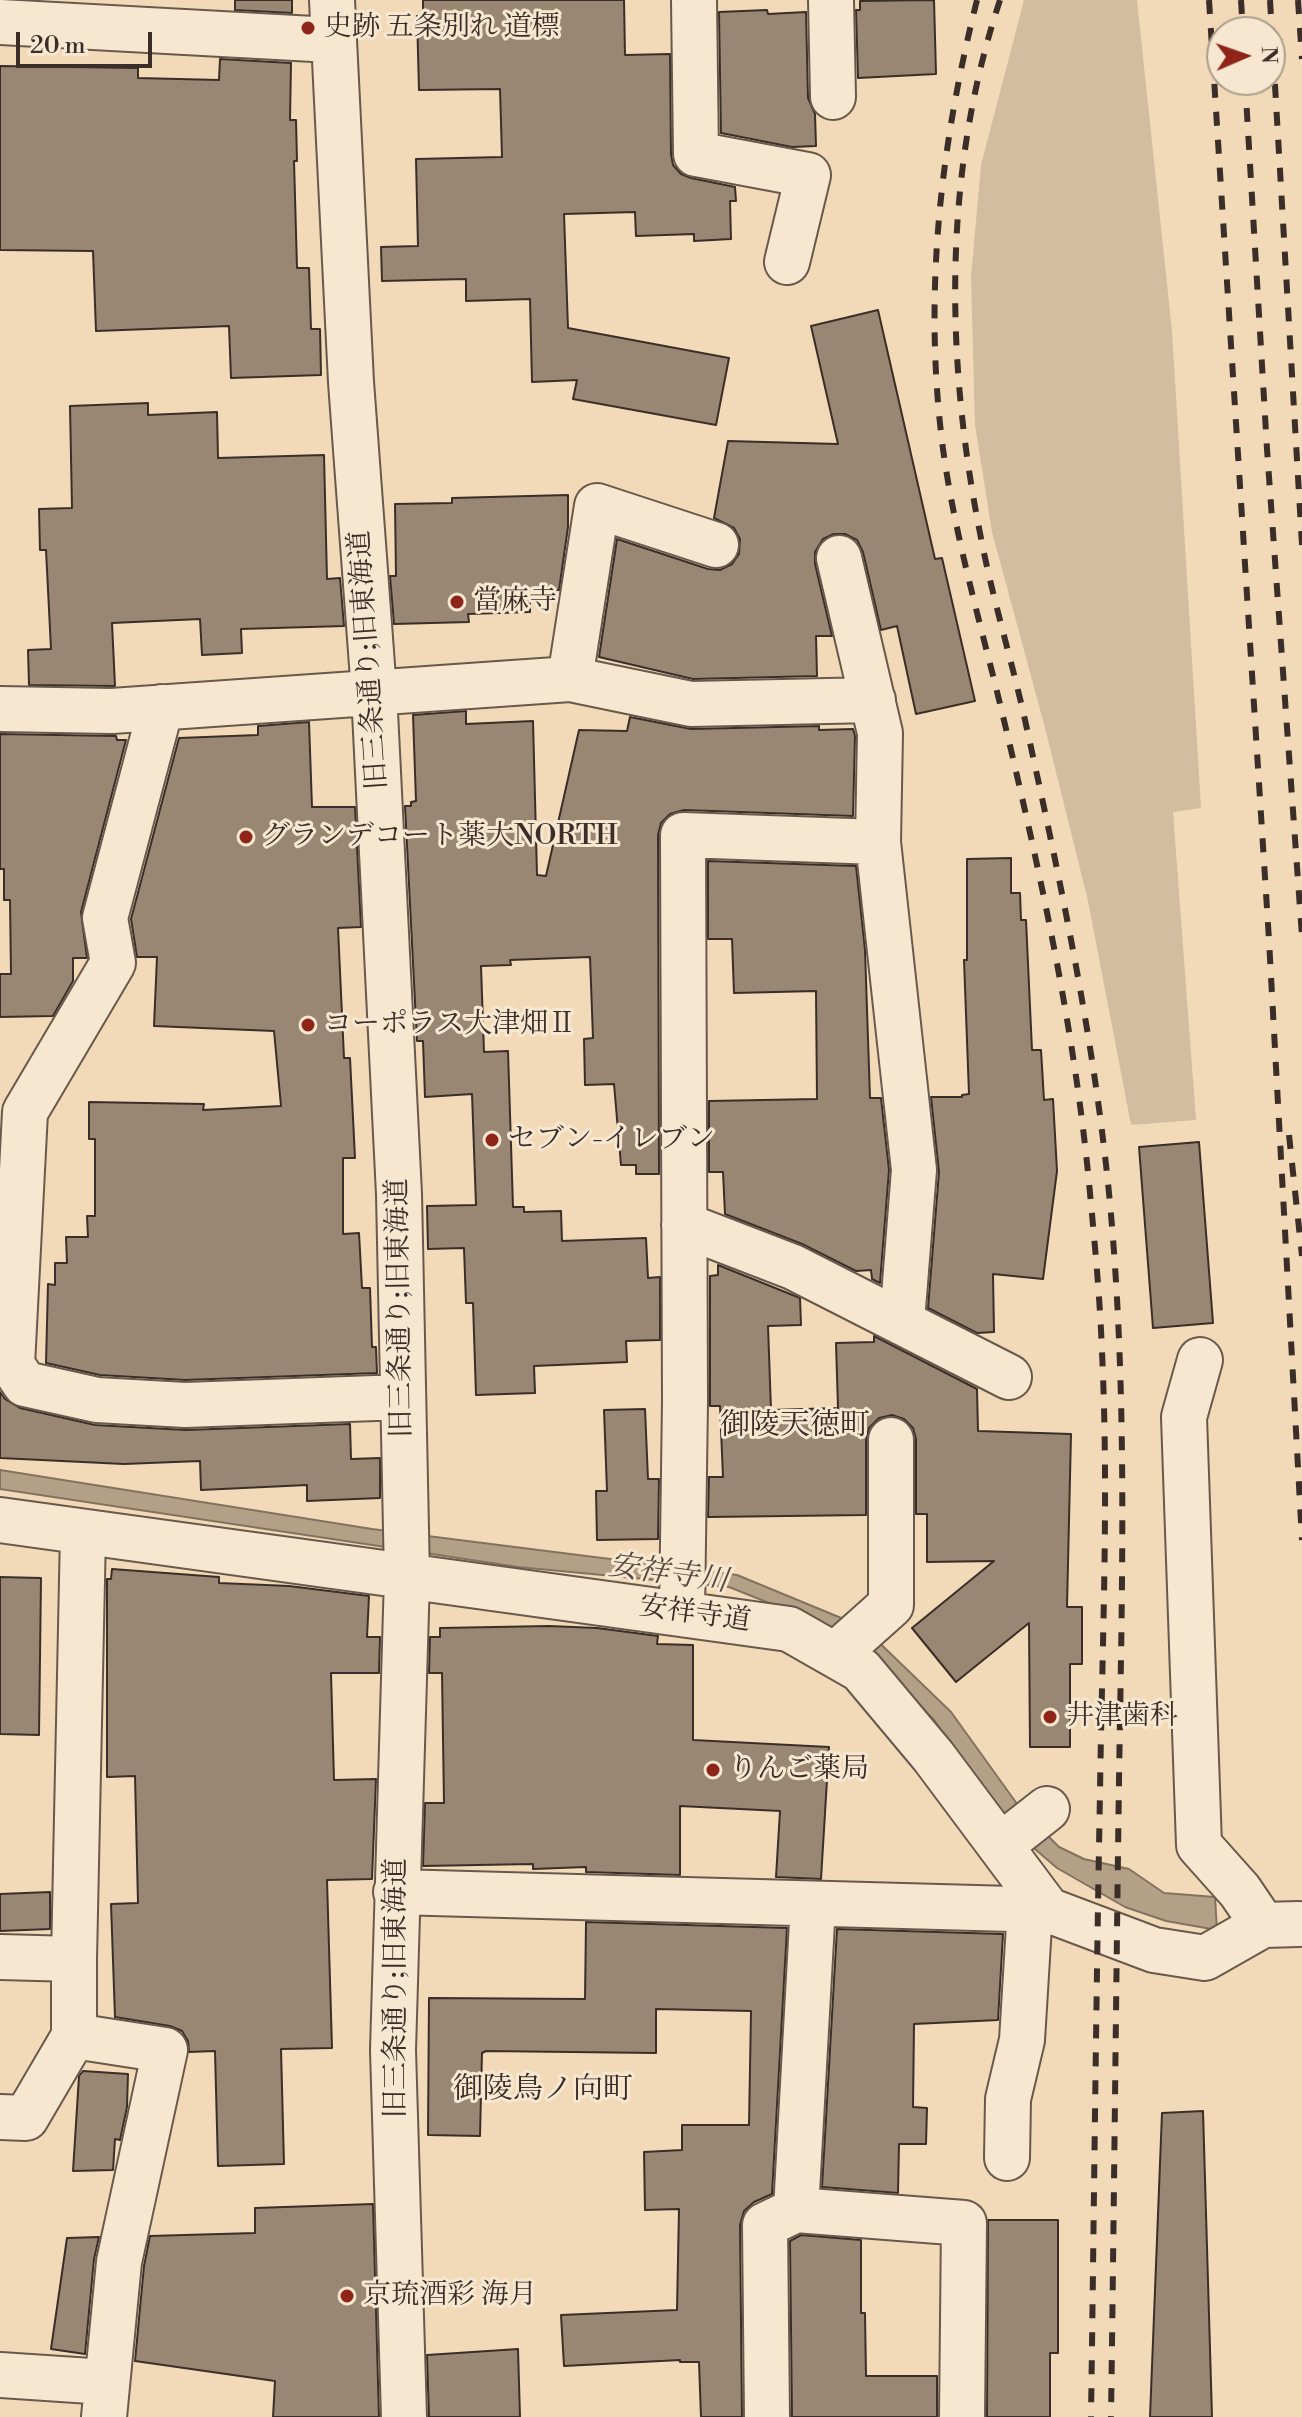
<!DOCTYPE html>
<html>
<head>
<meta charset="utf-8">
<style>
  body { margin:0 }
  #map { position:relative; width:1302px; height:2417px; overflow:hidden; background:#f2dab8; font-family:"Libre Bodoni",serif }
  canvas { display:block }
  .north { position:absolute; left:1206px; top:16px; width:80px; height:80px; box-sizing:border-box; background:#f7e7d1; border:2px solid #ac9d8e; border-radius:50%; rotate:88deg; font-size:22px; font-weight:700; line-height:32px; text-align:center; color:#3b2e29 }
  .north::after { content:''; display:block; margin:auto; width:28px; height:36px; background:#8f2418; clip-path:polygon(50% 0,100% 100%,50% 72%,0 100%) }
  .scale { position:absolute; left:16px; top:32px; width:136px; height:36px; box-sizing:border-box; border:4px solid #3b2e29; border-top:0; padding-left:10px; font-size:24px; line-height:28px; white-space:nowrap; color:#3b2e29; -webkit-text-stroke:6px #f7e7d1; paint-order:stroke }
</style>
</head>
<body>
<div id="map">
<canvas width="1302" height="2417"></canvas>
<div class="north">N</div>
<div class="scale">20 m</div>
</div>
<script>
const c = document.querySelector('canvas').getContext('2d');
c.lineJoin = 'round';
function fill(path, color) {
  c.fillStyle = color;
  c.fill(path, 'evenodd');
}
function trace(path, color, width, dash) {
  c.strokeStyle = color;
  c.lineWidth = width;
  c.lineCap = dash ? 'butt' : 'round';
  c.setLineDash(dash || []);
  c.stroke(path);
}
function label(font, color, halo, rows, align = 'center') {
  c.font = font + ' "Libre Bodoni","Noto Serif JP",serif';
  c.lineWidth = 6;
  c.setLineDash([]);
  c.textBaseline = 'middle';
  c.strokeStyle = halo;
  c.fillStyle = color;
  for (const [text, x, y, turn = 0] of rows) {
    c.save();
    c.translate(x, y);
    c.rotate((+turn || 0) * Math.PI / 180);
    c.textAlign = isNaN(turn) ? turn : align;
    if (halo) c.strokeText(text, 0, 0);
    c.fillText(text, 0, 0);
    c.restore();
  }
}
fill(new Path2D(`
  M1024,0H1137L1172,331L1201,808L1173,812L1196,1120L1131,1125L1088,901L1045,728L992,532L975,425L971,277L981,165Z`), '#d3bda0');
const water = new Path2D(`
  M0,1470L372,1529L737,1575L863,1627L951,1712L1020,1808L1059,1847L1084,1859L1129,1869L1164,1893L1215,1897L1217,1930L1166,1921L1125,1907L1057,1868L1007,1825L934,1720L852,1636L729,1587L518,1567L0,1489Z`);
fill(water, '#b4a087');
trace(water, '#847261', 2);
const building = new Path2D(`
  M235,0H292V13L235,10Z
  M423,0H624L625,55L670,54L671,154L673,165L681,174L691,178L735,187L736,201H730L731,239L694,241V234L636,236L635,212L564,214L568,328L729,358L716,425L573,399L577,380L532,382L530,299L466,301V279L382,281L381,247L418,246L416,159L502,157L500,89L419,90L417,16H423Z
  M934,0L936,74L858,78L856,10H860V1Z
  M767,10L768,14L806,12L808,98L815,114L816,146L792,147L721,133L719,12Z
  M220,59L291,63L290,120H296L297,161H294L297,268H309L311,329H320L321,375L231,378L229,326L96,331L93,251L0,250V66L138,68V78L219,80Z
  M878,310L935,559L942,558L975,701L916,714L897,626L881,630L863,552L857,540L845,534H834L823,539L815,552V564L832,636H816L817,676L693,679L599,657L617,539L708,569L720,570L732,564L739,554L740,539L734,528L714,518L728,441L838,444L811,326Z
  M148,403V415L217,412L218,458L324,455L327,579L340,578L344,626L241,629L242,653L202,655L200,619L112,623L115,686L29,685L28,650L51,649L46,550H40L39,509L72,508L70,406Z
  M568,495V527L559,590L530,591V612L468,614L469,622L394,624L390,576H396L395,504L452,503V498Z
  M466,711V724L533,721L537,875L546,876L579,730L627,731L630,717L691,729L819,726V730L853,729L855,736L853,816L684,810L670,814L661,823L658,835L659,1174H636V1165H621L614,1084L585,1085L584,1039L593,1038L590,957L510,960L511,965L481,966L484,1052L508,1051L513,1207H524V1212L561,1211L562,1241L646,1238L648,1278L660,1277V1340L626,1341L627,1362L534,1366L535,1393L476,1395L473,1303H466L464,1248L428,1249L427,1206L476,1205L472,1094L425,1097L423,1041H417L405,806H411V802L416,801L413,715Z
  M309,722L312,807H355L361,927L338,928L344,1058H350L355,1158H343V1234L359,1233L362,1288H370L372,1347H376L377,1373L185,1380L100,1375L46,1363L48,1284L55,1285V1263H67L66,1237H88L87,1216H95V1139H89V1102L204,1104L203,1110L281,1106L274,1031L154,1026L157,957H137L131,919L179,738L258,735V726Z
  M0,734L116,736L117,740H126L81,912L87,958H73V981L53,1016L0,1017V974H11L10,900H4V869H0Z
  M1011,858V893H1020L1021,920H1026L1032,1050H1041L1044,1100L1053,1099L1057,1171L1043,1279L993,1274L994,1332L977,1333L928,1308L939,1172L931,1097H962V1095L969,1094L964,960H967V859Z
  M708,861L856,866L865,950L870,1098H881L889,1170L880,1283L872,1279L871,1270L856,1271L802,1244L725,1214L723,1172H709V1101L817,1099L816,991L734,993L732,939H708Z
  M1199,1142L1213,1323L1153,1328L1139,1147Z
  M718,1265L800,1298L801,1325L768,1326L771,1410L838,1408L836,1343L874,1342V1336L977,1389L978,1431L1071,1434L1067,1607H1082V1664H1070V1747H1030L1029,1623L956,1682L912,1628L994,1561L927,1562V1514H916V1439L913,1428L904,1419L892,1415L879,1418L869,1428L866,1440V1515L708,1517L709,1477H723L720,1406H710V1276L718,1275Z
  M0,1392L5,1399L20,1408L95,1425L186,1430L350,1424L351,1459L380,1458V1498L307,1501V1485L201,1490L200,1461L124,1464L0,1458Z
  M645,1409L648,1479H659L658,1539L597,1540L596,1491H607L604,1410Z
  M112,1569L219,1577V1583L289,1586L369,1596L367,1637H380L379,1673H331L334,1780L376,1779L372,1879L327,1880L332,2048L281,2049L284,2164L218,2166L215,2051L189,2052L188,2041L182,2031L170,2026L115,2017L111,1904L138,1903L135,1776L107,1777V1579H111Z
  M0,1577L41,1578L39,1735L0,1734Z
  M549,1626L597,1628L658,1636L657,1644L693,1645V1740L829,1747L821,1879L776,1877L780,1811L680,1806V1875L586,1872V1867L533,1869V1864L423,1866L425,1803H444L442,1673H429L430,1637H440V1628Z
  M50,1892V1929L0,1931V1894Z
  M586,1922L787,1928L772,2194L754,2202L744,2211L740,2225L742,2417H701L699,2362H680V2360L564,2366L561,2315L677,2310L679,2209L645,2210L644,2152L682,2150V2125H749L751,2011L656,2009V2053L486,2051L482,2053L480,2136L428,2135L429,1998L585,1999Z
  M837,1929L1003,1934L998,2020L914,2024L913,2107L927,2108L926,2144H899L898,2193L822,2187Z
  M83,2071L128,2074L127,2107L120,2140L115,2139L113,2170L73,2171L79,2076Z
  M1203,2111L1212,2417H1150L1162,2113Z
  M373,2204L379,2417H273L275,2381L135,2361L144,2266L150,2236L255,2233V2208Z
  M988,2220H1058V2353H1050V2417H987Z
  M801,2235L861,2240V2313H865L866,2376H937V2417H792L790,2241Z
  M99,2237L94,2259L85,2354L51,2349L67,2238Z
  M518,2349L520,2417H429L427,2355Z`);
fill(building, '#9a8773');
trace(building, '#3b2e29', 2);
const minor = new Path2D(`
  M332,0L351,382L374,692L399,1194L407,1577L393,2050L404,2417
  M694,0L696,154L808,175L787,262
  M831,0L833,97
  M0,22L332,40
  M839,558L880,733L878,842L914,1170L902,1321
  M570,679L597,506L716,545
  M161,707L105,918L113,963L25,1112L12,1365L25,1384L97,1400L185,1405L403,1397
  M0,709L112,711L570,679L691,704L873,700
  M684,1225L793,1267L1009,1377
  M1200,1360L1184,1417L1199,1845L1240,1891L1263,1925
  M0,1520L789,1629L861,1670L933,1756L1048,1910L1154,1950L1205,1958L1263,1925L1299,1924
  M682,1612L685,1401L683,835L878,842
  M835,1655L891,1605V1440
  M1000,1846L1047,1809
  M396,1892L1048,1910
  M0,1957L74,1959V2036L26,2118L0,2117
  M74,1959L83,1533
  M74,2036L165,2050L119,2262L104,2417
  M1007,2158L1008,2099L1022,2040L1030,1909
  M796,2210L964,2223L962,2417
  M0,2375L106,2382
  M767,2417L765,2225L796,2210L813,1904`);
trace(minor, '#69594d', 48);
trace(minor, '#f7e7d1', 44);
trace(new Path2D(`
  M977,0C940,147 923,297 943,449C955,537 981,625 1002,712C1040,871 1075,1030 1090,1193C1095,1246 1100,1299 1102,1352C1109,1498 1102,1646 1100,1793C1096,2001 1094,2209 1091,2417
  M1000,0C943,171 945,357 980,533C991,592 1009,651 1023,711C1058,870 1093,1031 1109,1193C1128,1388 1122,1585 1119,1780C1116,1993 1114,2205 1111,2417
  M1209,0L1269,940L1302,1540
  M1241,0L1243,32
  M1270,0L1302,545
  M1298,0L1302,59
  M1245,80L1267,449L1302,936
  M1289,1135L1302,1256`), '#3b2e29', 6, [14, 14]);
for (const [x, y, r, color] of [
  [308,28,8,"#8f2418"],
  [457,602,8,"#8f2418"],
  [246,837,8,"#8f2418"],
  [308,1025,8,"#8f2418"],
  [492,1140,8,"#8f2418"],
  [1050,1717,8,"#8f2418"],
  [713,1770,8,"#8f2418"],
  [347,2296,8,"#8f2418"]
]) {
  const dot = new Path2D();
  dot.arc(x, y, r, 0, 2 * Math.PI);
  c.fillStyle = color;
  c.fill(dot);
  trace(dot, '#f7e7d1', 3);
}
label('28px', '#3b2e29', '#f7e7d1', [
  ["史跡 五条別れ 道標",324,28],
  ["當麻寺",473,602],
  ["グランデコート薬大NORTH",262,837],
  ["コーポラス大津畑Ⅱ",324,1025],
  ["セブン-イレブン",508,1140],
  ["井津歯科",1066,1717],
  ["りんご薬局",729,1770],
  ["京琉酒彩 海月",363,2296]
], 'left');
label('28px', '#3b2e29', '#f7e7d1', [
  ["旧三条通り;旧東海道",370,660,-94],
  ["旧三条通り;旧東海道",401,1308,-91],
  ["安祥寺道",695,1615,8],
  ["旧三条通り;旧東海道",397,1988,-90]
]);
label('30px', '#3b2e29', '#f7e7d1', [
  ["御陵天徳町",795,1427],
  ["御陵鳥ノ向町",543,2091]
]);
label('italic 30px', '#594a40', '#f7e7d1', [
  ["安祥寺川",668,1575,8]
]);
</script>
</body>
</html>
